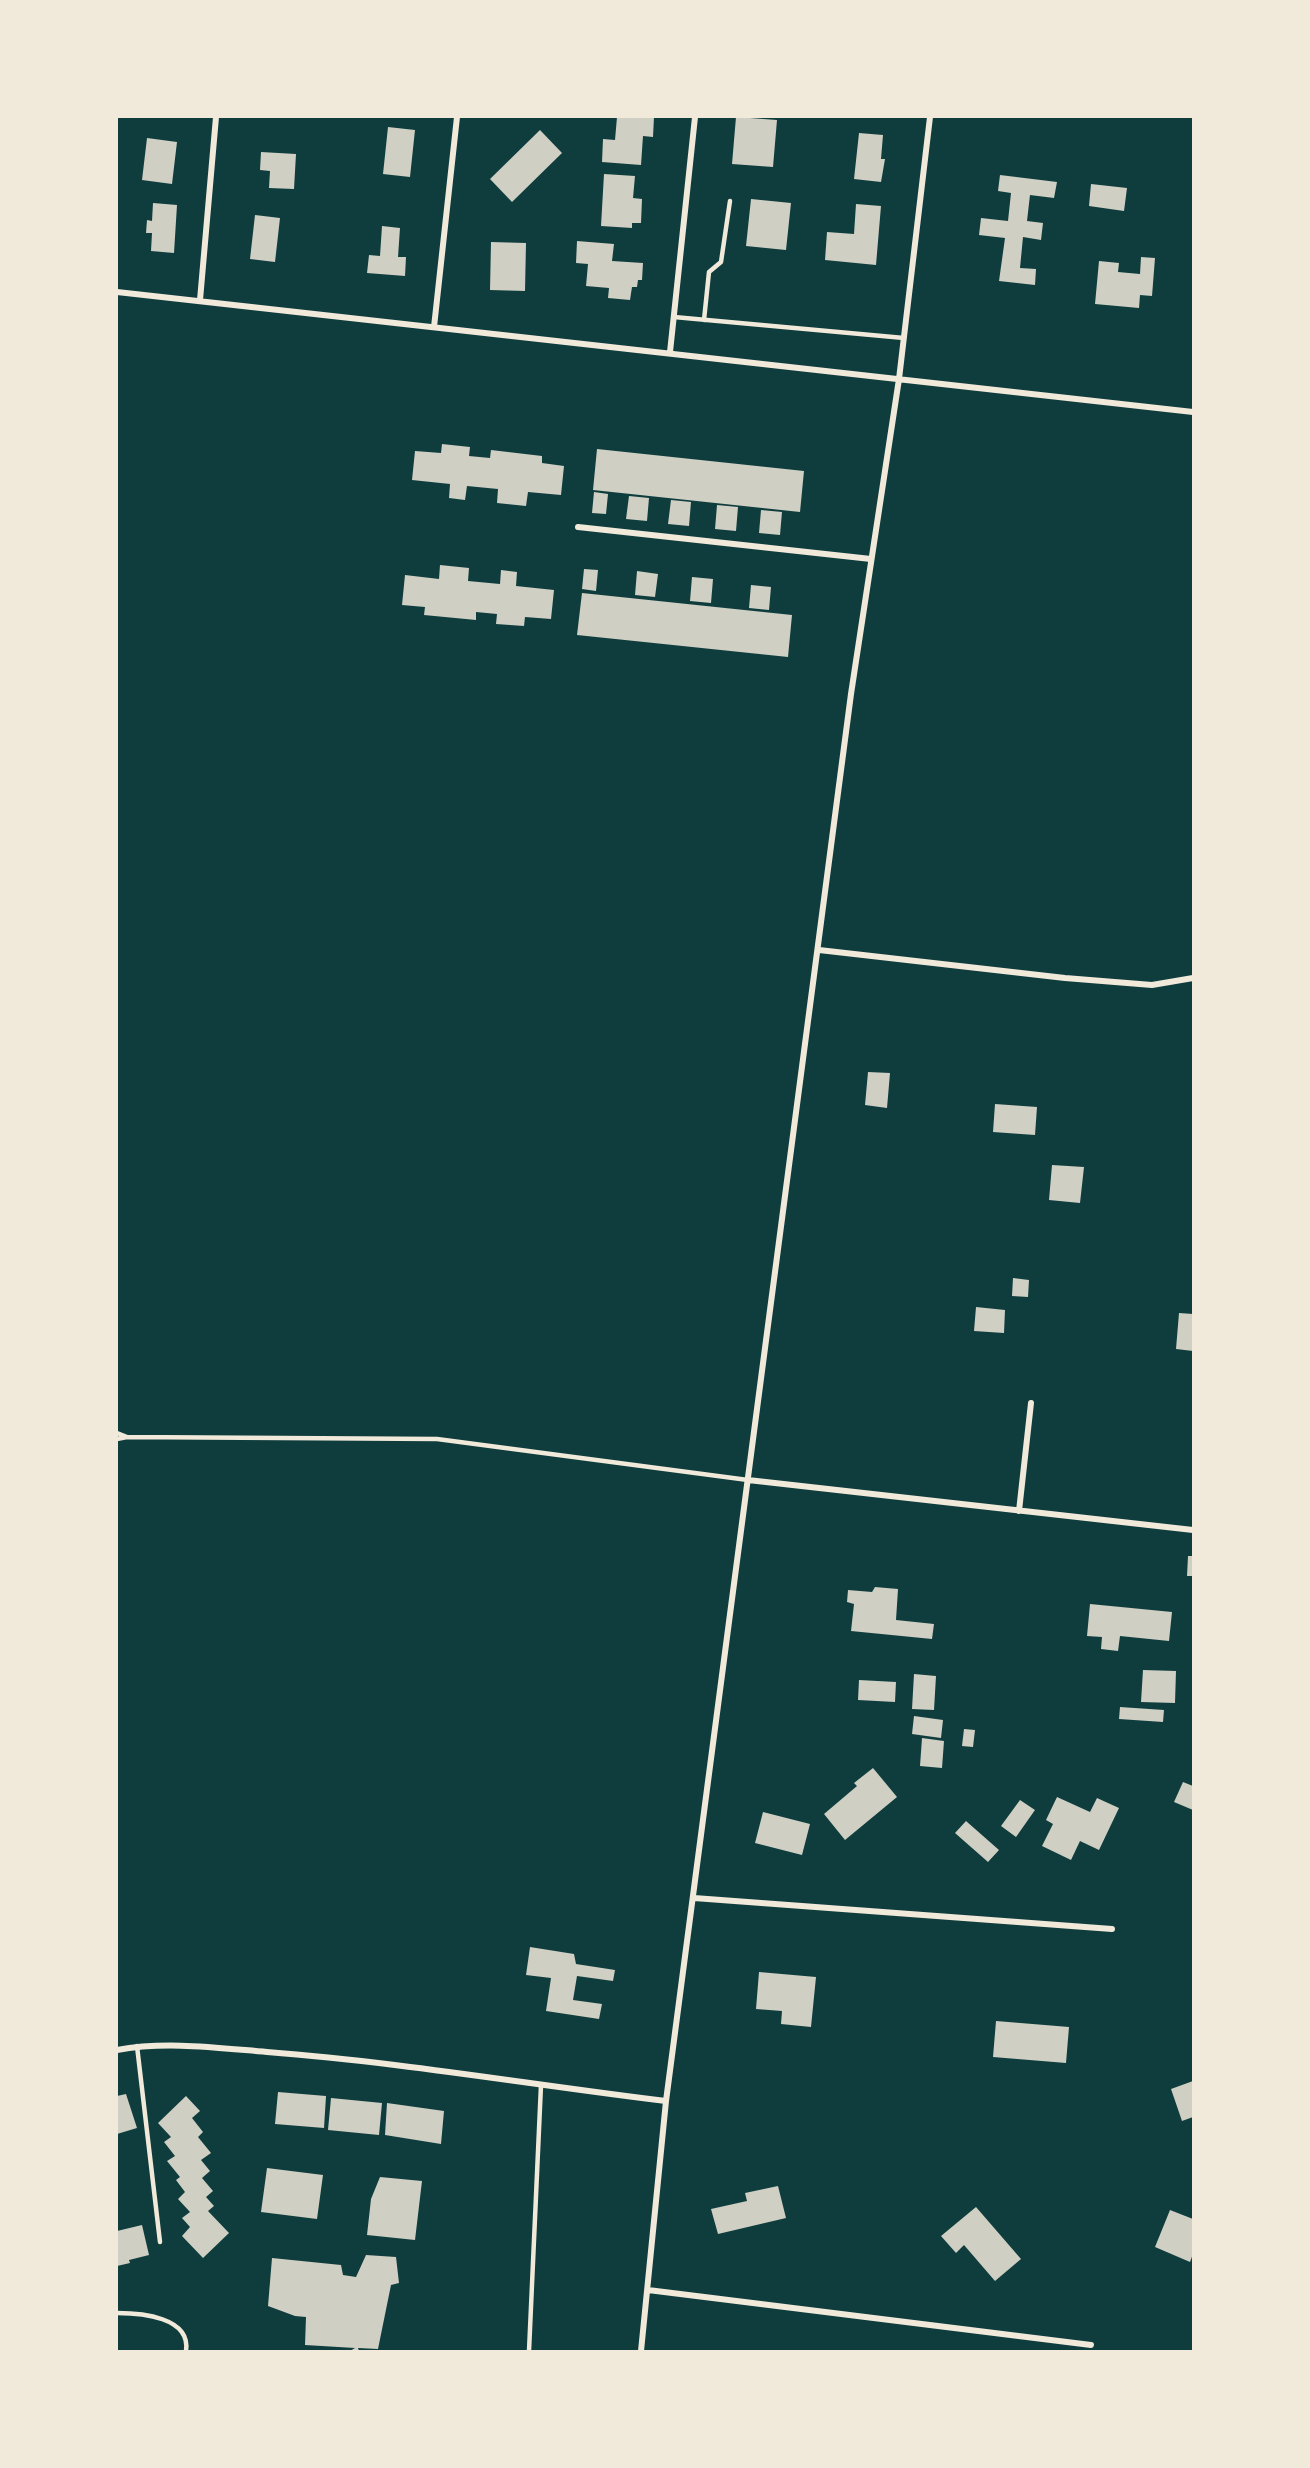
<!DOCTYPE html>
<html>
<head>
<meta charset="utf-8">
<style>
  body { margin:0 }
  #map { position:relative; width:1310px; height:2468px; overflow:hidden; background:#0f3d3e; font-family:Rubik,sans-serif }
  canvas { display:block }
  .frame { position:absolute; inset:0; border:118px solid #f1e9da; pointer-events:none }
</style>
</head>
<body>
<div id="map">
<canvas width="1310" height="2468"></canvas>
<div class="frame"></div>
</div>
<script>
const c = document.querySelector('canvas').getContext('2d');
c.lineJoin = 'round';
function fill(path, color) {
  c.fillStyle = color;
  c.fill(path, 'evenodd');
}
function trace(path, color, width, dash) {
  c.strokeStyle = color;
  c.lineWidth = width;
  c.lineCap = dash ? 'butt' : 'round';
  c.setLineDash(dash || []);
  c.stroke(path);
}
fill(new Path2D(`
  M617,117H654L653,137L643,136L641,165L602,162L603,139L615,140Z
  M736,117L777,120L773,167L732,164Z
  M388,127L415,130L410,177L383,174Z
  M540,130L562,153L512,202L490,179Z
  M859,133L883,135L881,159H885L881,182L854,179Z
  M147,138L177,142L172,184L142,180Z
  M261,152L296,154L294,189L269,188L270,171L260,170Z
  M604,174L635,176L633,198L642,199L641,223H632V228L601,226Z
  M1000,175L1057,182L1054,198L1030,195L1027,221L1043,223L1041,240L1023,237L1020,268L1036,269L1035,285L999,281L1005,238L979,235L981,218L1008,221L1011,193L998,191Z
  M1091,184L1127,188L1124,211L1089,206Z
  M751,199L791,203L786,250L746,246Z
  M153,203L177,205L174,253L151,251L152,233H146L147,220L152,221Z
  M856,204L881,206L876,265L825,260L827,232L854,234Z
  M255,215L280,218L275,262L250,259Z
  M382,226L400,228L398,257H406L405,276L367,273L369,255L380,256Z
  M577,241L614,244L612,261L643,263L642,280H638L637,287H632L630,300L608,298L609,288L586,286L588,264L576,263Z
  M491,242L526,243L525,291L490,290Z
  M1141,257L1155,258L1152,296L1140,295L1139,308L1095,304L1099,261L1119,263L1118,272L1140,274Z
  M442,444L470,447L469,456L490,458L491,450L542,456V463L564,466L561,495L528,492L526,506L497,503L498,489L467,486L465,500L449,498L450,484L412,480L415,451L441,453Z
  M597,449L804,471L800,512L593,490Z
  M594,492L608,494L606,514L592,513Z
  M629,496L649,498L647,521L626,519Z
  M671,500L691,502L689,526L668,524Z
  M717,505L738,507L736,531L715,529Z
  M761,510L782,512L780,535L759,533Z
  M440,565L469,568L468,581L500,584L501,570L517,572L516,586L554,590L551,619L525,617L524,626L496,624L497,614L476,612V620L424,615L425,607L402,605L405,575L439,579Z
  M584,569L598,570L596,591L582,589Z
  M637,571L658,574L655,597L635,595Z
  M692,577L713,579L711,603L690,601Z
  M751,585L771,587L769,610L749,608Z
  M582,593L792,615L788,657L577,635Z
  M868,1072L890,1073L887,1108L865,1105Z
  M995,1104L1037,1107L1035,1135L993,1132Z
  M1052,1165L1084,1167L1080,1203L1049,1200Z
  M1013,1278L1029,1280L1028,1297L1012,1296Z
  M976,1307L1005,1310L1004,1333L974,1331Z
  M1179,1313L1193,1314V1351L1176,1349Z
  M1188,1556H1193V1576H1187Z
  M875,1587L898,1589L896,1620L934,1624L932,1639L851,1631L854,1604L847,1602L848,1590L872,1592Z
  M1090,1604L1172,1612L1169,1641L1120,1636L1118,1651L1101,1649L1102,1637L1087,1636Z
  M1143,1670L1176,1671L1175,1703L1141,1702Z
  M914,1674L936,1676L934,1710L912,1709Z
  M859,1680L896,1682L895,1702L858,1700Z
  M1120,1707L1164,1710L1163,1722L1119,1719Z
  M914,1716L943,1720L941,1738L912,1734Z
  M964,1729L975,1730L973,1747L962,1746Z
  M922,1738L944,1741L942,1768L920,1766Z
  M873,1768L897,1797L845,1840L824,1814L857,1786L854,1783Z
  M1183,1782L1193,1786V1810L1174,1802Z
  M1057,1797L1090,1812L1097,1798L1119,1808L1099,1850L1080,1841L1071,1860L1042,1846L1053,1824L1046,1820Z
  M1020,1800L1035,1810L1016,1837L1001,1826Z
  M763,1812L810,1824L802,1855L755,1843Z
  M966,1821L999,1850L988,1862L955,1833Z
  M530,1947L574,1954L576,1964L615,1970L613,1981L577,1976L573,2000L602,2004L599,2019L546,2011L551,1978L526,1975Z
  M759,1972L816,1977L811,2027L781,2024L782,2011L756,2009Z
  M996,2021L1069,2027L1066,2063L993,2057Z
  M1193,2081V2117L1182,2121L1171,2089Z
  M278,2092L326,2096L324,2128L275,2124Z
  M126,2094L137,2128L117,2134V2096Z
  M186,2096L200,2111L192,2118L203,2132L198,2137L211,2153L201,2160L210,2171L202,2178L213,2191L206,2197L214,2206L208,2211L229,2233L203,2258L182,2236L190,2227L182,2218L190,2212L178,2199L185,2192L176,2180L180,2177L167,2161L175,2156L164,2142L171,2137L158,2123Z
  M331,2098L382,2103L379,2135L328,2130Z
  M387,2103L444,2111L441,2144L385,2135Z
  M267,2168L323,2175L317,2219L261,2212Z
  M380,2177L422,2181L415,2240L367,2235L371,2199Z
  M778,2186L786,2218L718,2234L711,2209L747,2201L745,2193Z
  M976,2207L1021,2259L995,2281L964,2245L956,2253L941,2236Z
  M1170,2210L1193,2219V2254L1190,2262L1155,2247Z
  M142,2225L149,2255L129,2260L130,2263L117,2266V2231Z
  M366,2255L396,2257L399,2283L391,2285L378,2349L358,2348L359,2351H350L355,2348L305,2345L306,2317L295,2316L268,2306L272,2258L341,2265L343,2275L356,2277Z`), '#cfcfc3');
trace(new Path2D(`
  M674,317L904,338
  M704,320L709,272L721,262L730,201
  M117,1433L127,1437
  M117,1439L127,1437L437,1439L748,1480
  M137,2046L160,2242
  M117,2313C141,2313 191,2317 186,2351
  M529,2351L541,2085`), '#f1e9da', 4.5);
trace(new Path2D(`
  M117,292L1193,412
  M200,300L216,117
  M434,327L457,117
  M670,352L695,117
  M578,527L871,559
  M819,950L1065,978L1152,985L1193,978
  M748,1480L1193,1530
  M1019,1511L1031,1403
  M694,1898L1112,1929
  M117,2050C166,2041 218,2048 267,2052C400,2062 533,2085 666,2101
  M648,2290L1091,2345
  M641,2351L666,2101L851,694L899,379L930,117`), '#f1e9da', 6);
</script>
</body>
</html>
